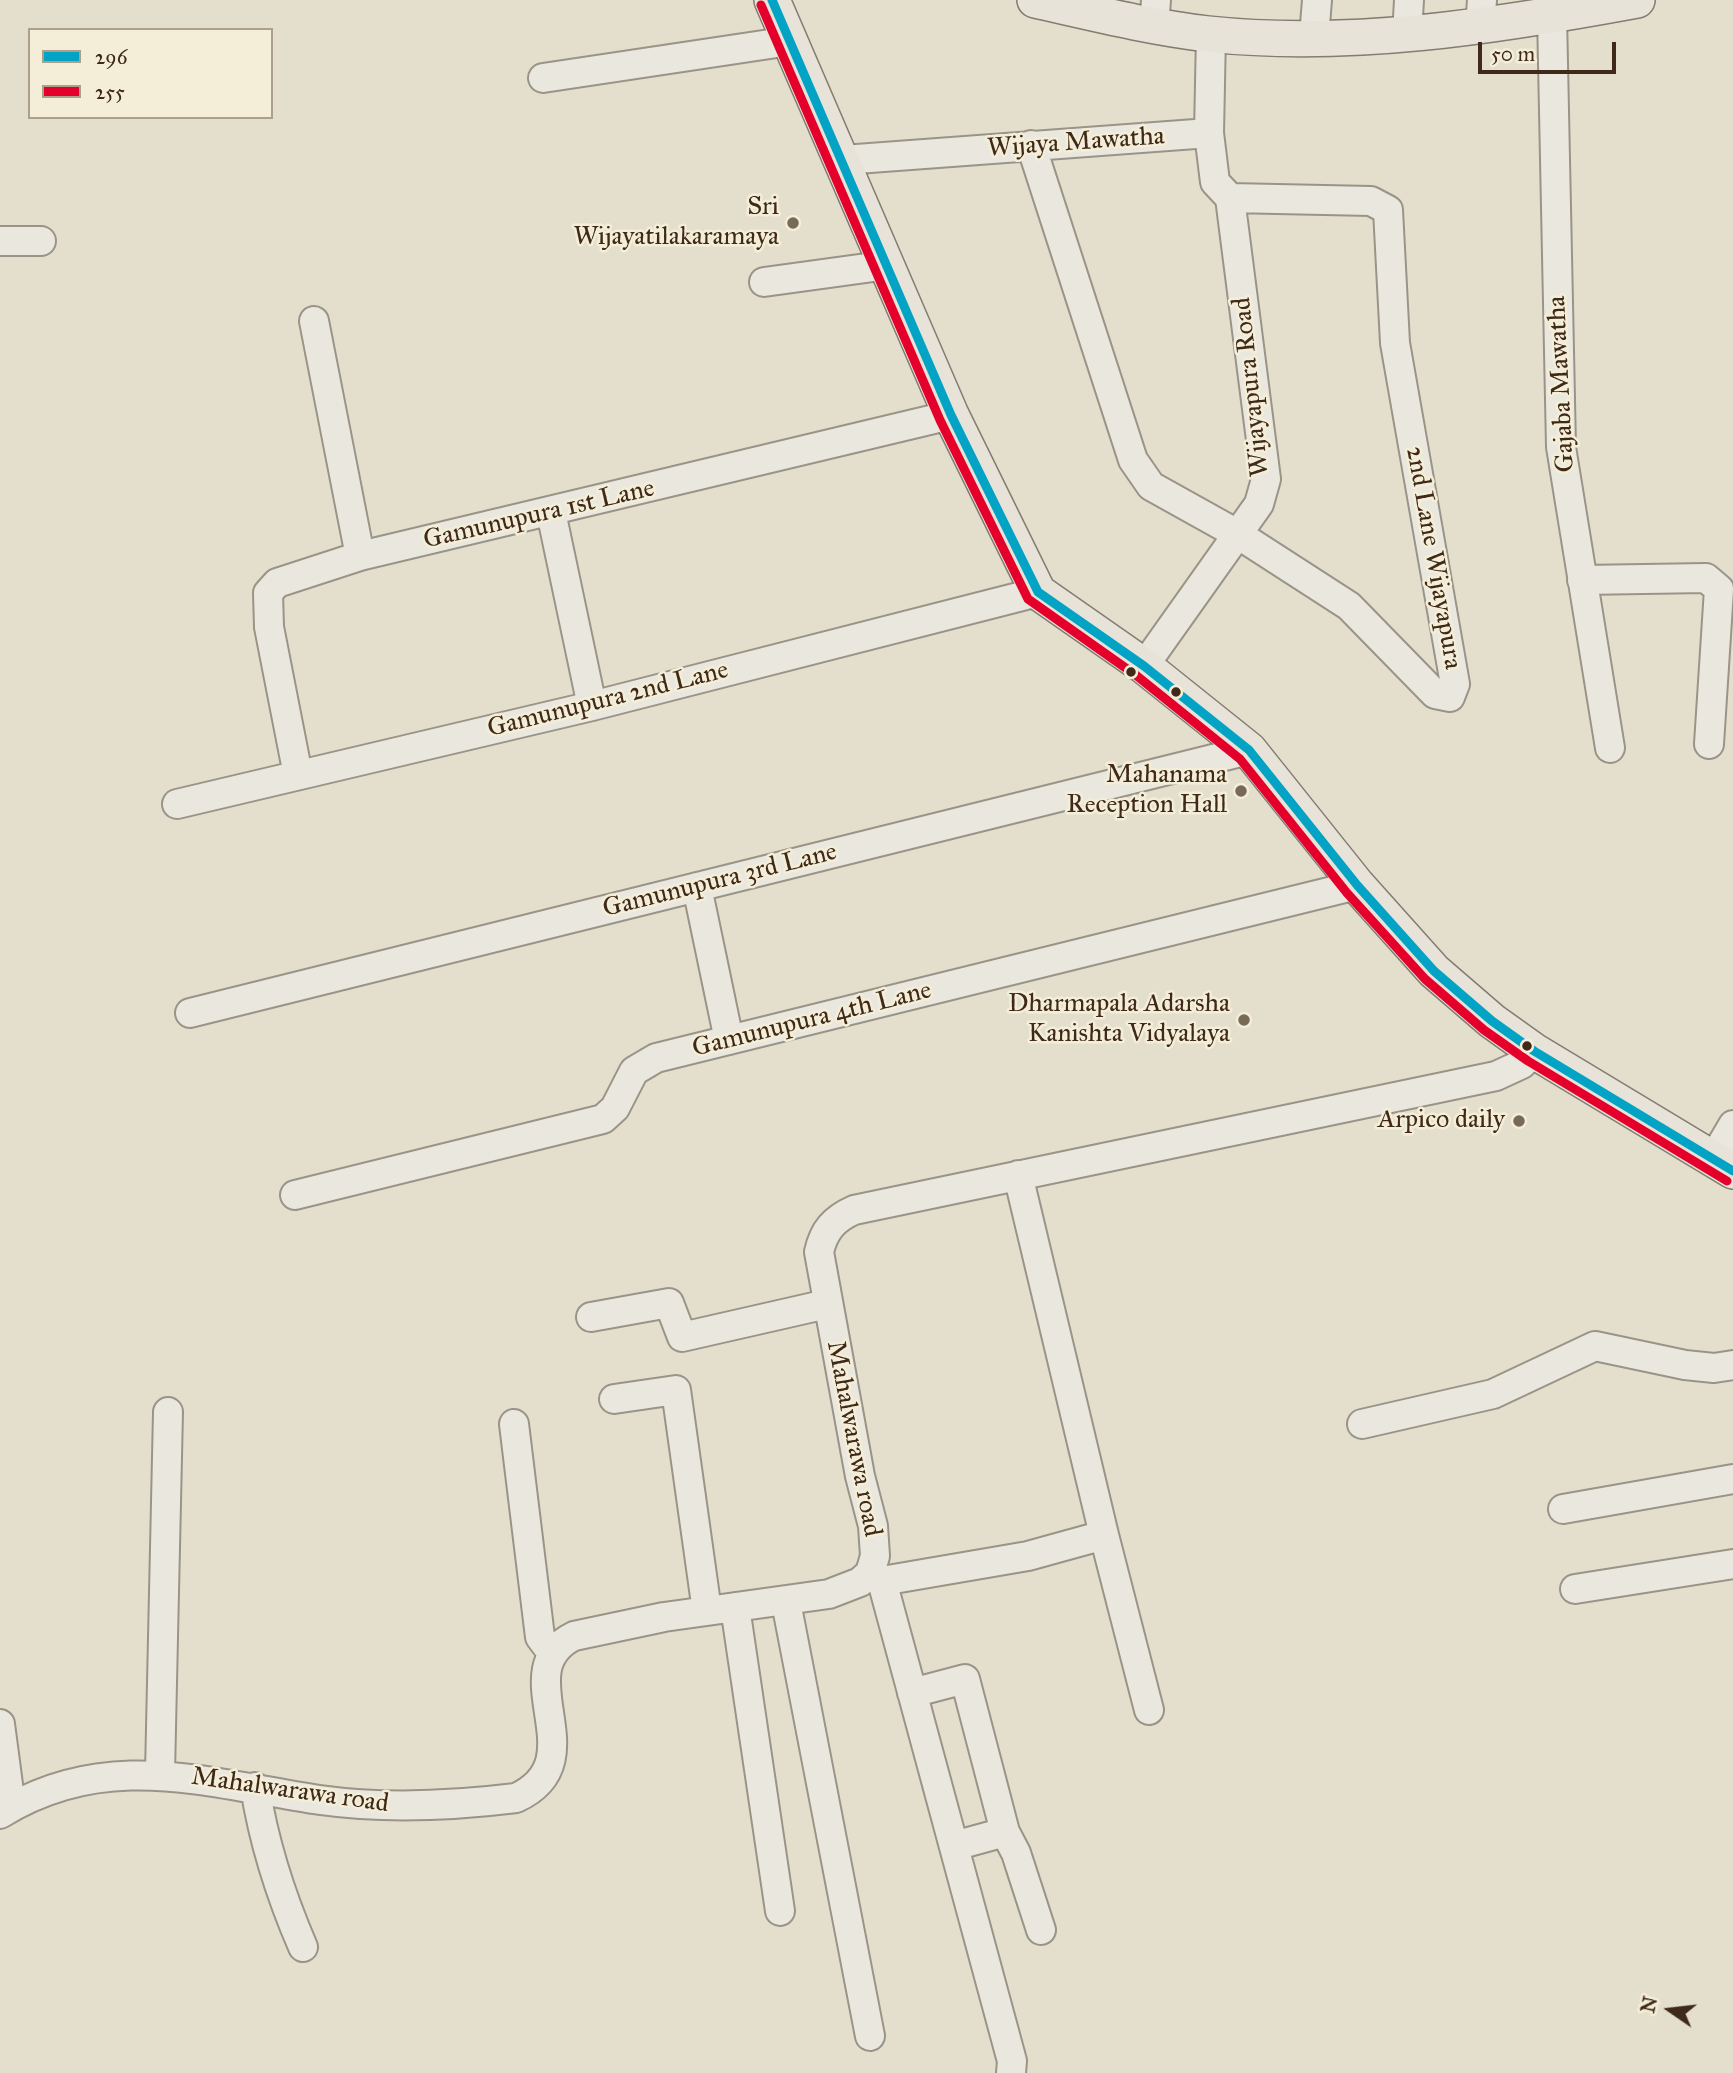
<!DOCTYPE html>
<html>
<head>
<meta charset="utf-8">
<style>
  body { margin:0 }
  #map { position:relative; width:1733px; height:2073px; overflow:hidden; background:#e4dfcd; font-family:"IM FELL Great Primer",serif }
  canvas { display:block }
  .legend { position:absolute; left:28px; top:28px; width:245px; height:91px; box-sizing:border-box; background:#f4eed8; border:2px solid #ac9f8b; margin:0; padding:9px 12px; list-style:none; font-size:21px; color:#3f2918 }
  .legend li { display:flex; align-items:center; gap:14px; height:35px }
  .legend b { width:35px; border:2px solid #ac9f8b }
  .north { position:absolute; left:1635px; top:1975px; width:70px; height:70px; -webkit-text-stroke:5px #f4eed8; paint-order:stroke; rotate:284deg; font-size:19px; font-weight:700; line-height:28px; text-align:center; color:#3f2918 }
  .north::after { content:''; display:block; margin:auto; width:24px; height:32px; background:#3f2918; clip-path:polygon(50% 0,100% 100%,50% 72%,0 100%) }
  .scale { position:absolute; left:1478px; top:42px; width:138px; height:32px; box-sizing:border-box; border:4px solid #3f2918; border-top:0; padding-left:9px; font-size:21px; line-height:24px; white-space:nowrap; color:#3f2918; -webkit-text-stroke:5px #f4eed8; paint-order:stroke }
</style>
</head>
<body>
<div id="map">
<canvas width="1733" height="2073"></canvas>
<ul class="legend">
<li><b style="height:9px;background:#03a3c5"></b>296</li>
<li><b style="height:9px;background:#e4002b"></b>255</li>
</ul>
<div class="north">N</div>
<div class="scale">50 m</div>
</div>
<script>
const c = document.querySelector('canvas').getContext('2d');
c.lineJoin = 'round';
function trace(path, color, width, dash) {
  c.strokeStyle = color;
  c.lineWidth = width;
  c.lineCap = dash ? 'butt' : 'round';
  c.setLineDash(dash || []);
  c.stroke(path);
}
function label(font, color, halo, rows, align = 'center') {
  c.font = font + ' "IM FELL Great Primer",serif';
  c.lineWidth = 5;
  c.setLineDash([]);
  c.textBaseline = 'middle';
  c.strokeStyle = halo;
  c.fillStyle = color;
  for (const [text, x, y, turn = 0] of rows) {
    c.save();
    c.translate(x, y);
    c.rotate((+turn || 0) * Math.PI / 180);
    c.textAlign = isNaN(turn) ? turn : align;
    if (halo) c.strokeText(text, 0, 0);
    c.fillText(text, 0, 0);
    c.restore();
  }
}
const minor = new Path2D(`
  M1552,15L1561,447L1610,748
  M1154,27L1156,0
  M1480,27L1482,0
  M1407,35L1409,0
  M1314,37L1317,0
  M543,78L790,41
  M1031,145L1133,460L1151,486L1239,535L1349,606L1435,694L1450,697L1455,684L1395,343L1388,210L1371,201L1230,198L1215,182L1209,133
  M843,160L1209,133L1211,34
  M0,241H41
  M764,282L888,265
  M314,321L360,556L951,415
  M551,512L592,706
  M1582,580L1706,578L1719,589L1709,744
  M1144,666L1259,504L1266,479L1230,198
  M298,775L269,627L268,593L277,583L360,556
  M177,804L592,706L1038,592
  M697,887L729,1040
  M190,1013L1249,750
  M1713,1159L1733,1125
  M1018,1175L1104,1535
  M295,1195L603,1119L615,1108L634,1071L656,1058L1357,885
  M591,1317L669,1303L682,1337L827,1304
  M614,1399L676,1390L707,1611
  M514,1424L540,1637L552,1653
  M1362,1424L1493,1394L1595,1346L1685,1365L1714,1368L1733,1365
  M1563,1509L1733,1479
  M870,1573L882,1581L1012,2061L1011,2073
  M882,1581L1028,1556L1104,1535L1149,1710
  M1575,1589L1733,1564
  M786,1602L870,2036
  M735,1607L780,1911
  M912,1693L965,1679L1005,1832L954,1846
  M0,1724L11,1807
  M160,1773L168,1412
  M255,1787C264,1844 280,1894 303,1947
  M0,1814C106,1748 206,1783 320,1800C385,1809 451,1806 516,1798C599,1760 503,1671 574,1636L664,1617L829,1594L860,1582L870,1573L875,1556L873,1526L860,1476L819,1252C824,1230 834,1219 854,1210L1496,1076L1522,1064L1534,1051
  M1005,1832L1016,1853L1041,1930`);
const major = new Path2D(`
  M772,0L951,415L1038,592L1144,666L1249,750L1357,885L1434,971L1492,1021L1534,1051L1733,1171
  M1035,0C1093,13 1149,27 1208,34C1351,49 1496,26 1637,0`);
trace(minor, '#9a9488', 32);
trace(major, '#827c71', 38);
trace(minor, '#eae8de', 28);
trace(major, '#e7e3d9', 35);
trace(new Path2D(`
  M772,0L951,415L1038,592L1144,666L1249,750L1357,885L1434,971L1492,1021L1534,1051L1733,1171`), '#03a3c5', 9);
trace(new Path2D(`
  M761,5L940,420L1028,599L1137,676L1240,759L1347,893L1425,979L1484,1030L1528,1061L1727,1181`), '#e4002b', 9);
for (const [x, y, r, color] of [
  [793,223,7,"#796957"],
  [1131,672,6,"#3f2918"],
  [1176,692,6,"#3f2918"],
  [1241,791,7,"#796957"],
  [1244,1020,7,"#796957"],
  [1527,1046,6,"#3f2918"],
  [1519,1121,7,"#796957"]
]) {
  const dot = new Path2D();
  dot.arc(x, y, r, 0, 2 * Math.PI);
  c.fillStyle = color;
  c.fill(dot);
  trace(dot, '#f4eed8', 2.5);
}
label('26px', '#3f2918', '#f4eed8', [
  ["Wijaya Mawatha",1076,143,-4],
  ["Gajaba Mawatha",1562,384,-93],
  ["Wijayapura Road",1252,387,-96],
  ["Gamunupura 1st Lane",539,515,-13],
  ["2nd Lane Wijayapura",1433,558,80],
  ["Gamunupura 2nd Lane",608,700,-14],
  ["Gamunupura 3rd Lane",720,881,-14],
  ["Gamunupura 4th Lane",812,1020,-14],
  ["Mahalwarawa road",853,1439,79],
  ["Mahalwarawa road",290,1791,8]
]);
label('26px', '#3f2918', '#f4eed8', [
  ["Sri",779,208],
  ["Wijayatilakaramaya",779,238],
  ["Mahanama",1227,776],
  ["Reception Hall",1227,806],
  ["Dharmapala Adarsha",1230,1005],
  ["Kanishta Vidyalaya",1230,1035],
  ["Arpico daily",1505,1121]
], 'right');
</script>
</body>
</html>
